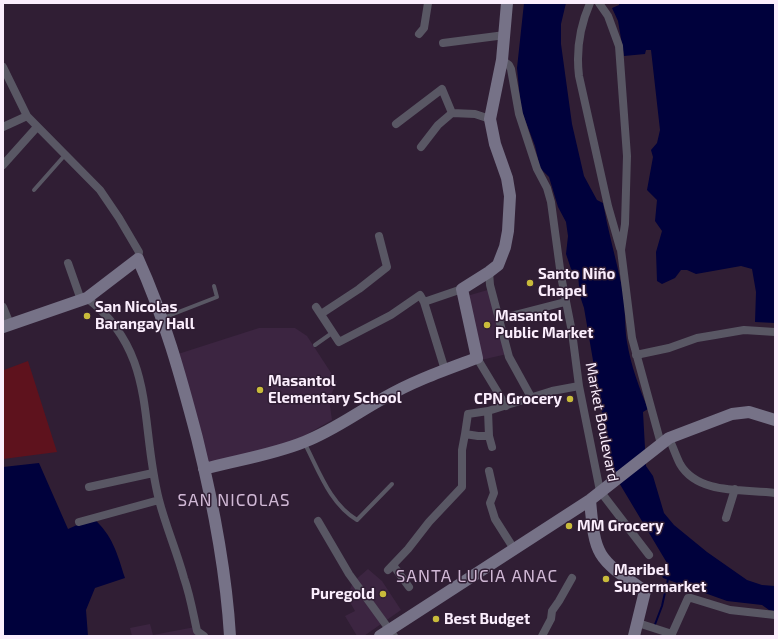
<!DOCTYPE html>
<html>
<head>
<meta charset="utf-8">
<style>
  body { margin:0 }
  #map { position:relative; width:778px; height:639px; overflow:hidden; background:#301e34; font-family:"Exo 2",sans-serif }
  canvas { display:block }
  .frame { position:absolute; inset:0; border:4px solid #fbeefd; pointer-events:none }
</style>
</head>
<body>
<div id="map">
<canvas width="778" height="639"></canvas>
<div class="frame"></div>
</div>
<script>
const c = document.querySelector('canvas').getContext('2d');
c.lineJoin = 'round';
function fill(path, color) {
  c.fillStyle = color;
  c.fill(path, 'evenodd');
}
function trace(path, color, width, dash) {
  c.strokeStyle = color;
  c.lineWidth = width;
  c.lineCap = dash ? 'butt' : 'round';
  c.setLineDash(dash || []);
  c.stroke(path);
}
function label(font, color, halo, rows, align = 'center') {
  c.font = font + ' "Exo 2",sans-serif';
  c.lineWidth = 3;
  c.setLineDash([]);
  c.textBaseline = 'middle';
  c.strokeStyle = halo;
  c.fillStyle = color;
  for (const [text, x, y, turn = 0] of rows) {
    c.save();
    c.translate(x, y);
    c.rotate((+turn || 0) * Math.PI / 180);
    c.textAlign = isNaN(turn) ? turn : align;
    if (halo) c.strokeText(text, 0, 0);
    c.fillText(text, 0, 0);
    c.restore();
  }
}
fill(new Path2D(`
  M491,289L507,354L481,360L467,296Z
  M259,328H295L307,336L337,382L329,399L332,420L295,441L207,464L178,354Z
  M368,569L382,581L401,610L364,636H357L345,616L355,611L347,597L353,582Z
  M150,624L153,635L195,627L197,636H132L130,628Z`), '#3c2541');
fill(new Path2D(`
  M28,361L57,452L3,459V369L4,370Z`), '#5e121d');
fill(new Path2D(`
  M524,3H566L561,24V44L572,124L584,176L597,200L603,203C608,231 616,259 622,287C626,305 624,324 627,342C631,366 639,387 648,409L643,412L646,466L653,476L664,513L674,525L707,552L747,580L762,585L775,586V611L769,610L762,605L727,601L663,578L660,573L667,563L612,471L584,308L580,296L578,276L571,269L566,254L568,236L566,222L558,207L549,177L540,168L535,146L521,109L517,68Z
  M619,3H775V323L755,322L756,292L752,269L741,266L696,274L687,270H681L675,278L662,284L657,281L656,252L662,231L655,221L657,200L647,190L653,157L651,150L657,143L660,130L651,50H646L645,54L624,56L618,21L612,8L619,5Z
  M39,463L68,529L93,518C113,536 117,553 125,578L95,588L86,610L88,636H3V467Z`), '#00013c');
trace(new Path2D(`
  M654,627L662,606L668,579`), '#00013c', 2);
trace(new Path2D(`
  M34,190L65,155
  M163,318L217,297L214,286
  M315,345L332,333
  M305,444C319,471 330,504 357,520L392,484`), '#595764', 4);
trace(new Path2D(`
  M590,3C580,26 576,51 579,76L608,206L620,248
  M599,3L608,16L619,46L627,156L625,224L621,250L632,338L661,444
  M419,34L424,28L428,3
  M443,43L505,35
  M502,60L509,65L511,69L519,114L537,169L547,188L551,202L561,276L572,332L579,386L600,491L649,555
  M3,67L27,116L100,190L119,218L139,252L138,259
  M396,124L442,89L452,113
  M3,127L27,116
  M421,147L438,125L452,113L475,114L490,119
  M3,165L37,127
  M68,263L81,300
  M489,272L490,285L509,357L531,397
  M87,298C158,354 139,423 159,500C166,527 177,552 184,578C190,595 193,613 197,631L204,636
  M424,302L445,370
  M3,307L10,324
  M316,307L339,342L391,315L420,295L424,302L462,289
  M321,314L359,289L387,267L379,236
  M499,319L565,302
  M636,355L669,348L697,338L715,335L744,330L775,332
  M477,358L506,406
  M465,434L468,414L488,411
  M669,438C673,447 676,456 680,464C698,495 744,489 775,493
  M492,447L489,436L488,411L552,391L579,386
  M489,471L494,493L490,503L495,519L514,549
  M89,487L153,473
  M726,518L735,489
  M318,521L349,574L394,636
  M79,522L159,500
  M393,565L409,587
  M388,570L408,549L429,522L462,487V450L465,434L478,436H489
  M638,623L672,634
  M542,636L551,619L552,611L559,601L572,578
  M671,636L688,598H691L730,610L775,615`), '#595764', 8);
trace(new Path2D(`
  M3,327L87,298L138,259C164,316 181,377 197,438C213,503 226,569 230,636
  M204,469C237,460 272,455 304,442C333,431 358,412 384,398C413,381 445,370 477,358L462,289L489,272L498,265L505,247L508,231L510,196L507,178L495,144L490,119L502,60L507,3
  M590,500C595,558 597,558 645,591L634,636
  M380,636L590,500L669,438L732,414L749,412L775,420`), '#767287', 12);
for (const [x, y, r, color] of [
  [530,283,4,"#c9bb3b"],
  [87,316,4,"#c9bb3b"],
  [487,325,4,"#c9bb3b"],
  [260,390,4,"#c9bb3b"],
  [570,399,4,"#c9bb3b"],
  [569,526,4,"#c9bb3b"],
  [606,579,4,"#c9bb3b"],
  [383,594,4,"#c9bb3b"],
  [436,619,4,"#c9bb3b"]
]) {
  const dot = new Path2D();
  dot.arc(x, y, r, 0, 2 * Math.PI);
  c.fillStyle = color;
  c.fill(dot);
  trace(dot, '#301e34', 1.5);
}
label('bold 15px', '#fbeefd', '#301e34', [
  ["Santo Niño",538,274],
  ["Chapel",538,291],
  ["San Nicolas",95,307],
  ["Barangay Hall",95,324],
  ["Masantol",495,316],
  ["Public Market",495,333],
  ["Masantol",268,381],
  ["Elementary School",268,398],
  ["CPN Grocery",562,399,"right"],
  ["MM Grocery",577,526],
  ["Maribel",614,570],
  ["Supermarket",614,587],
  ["Puregold",375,594,"right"],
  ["Best Budget",444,619]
], 'left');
label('15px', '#fbeefd', '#301e34', [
  ["Market Boulevard",602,422,79]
]);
c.letterSpacing = '1px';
label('17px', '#d0b8d5', '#301e34', [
  ["SAN NICOLAS",234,500],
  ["SANTA LUCIA ANAC",477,576]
]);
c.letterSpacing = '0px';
</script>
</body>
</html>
